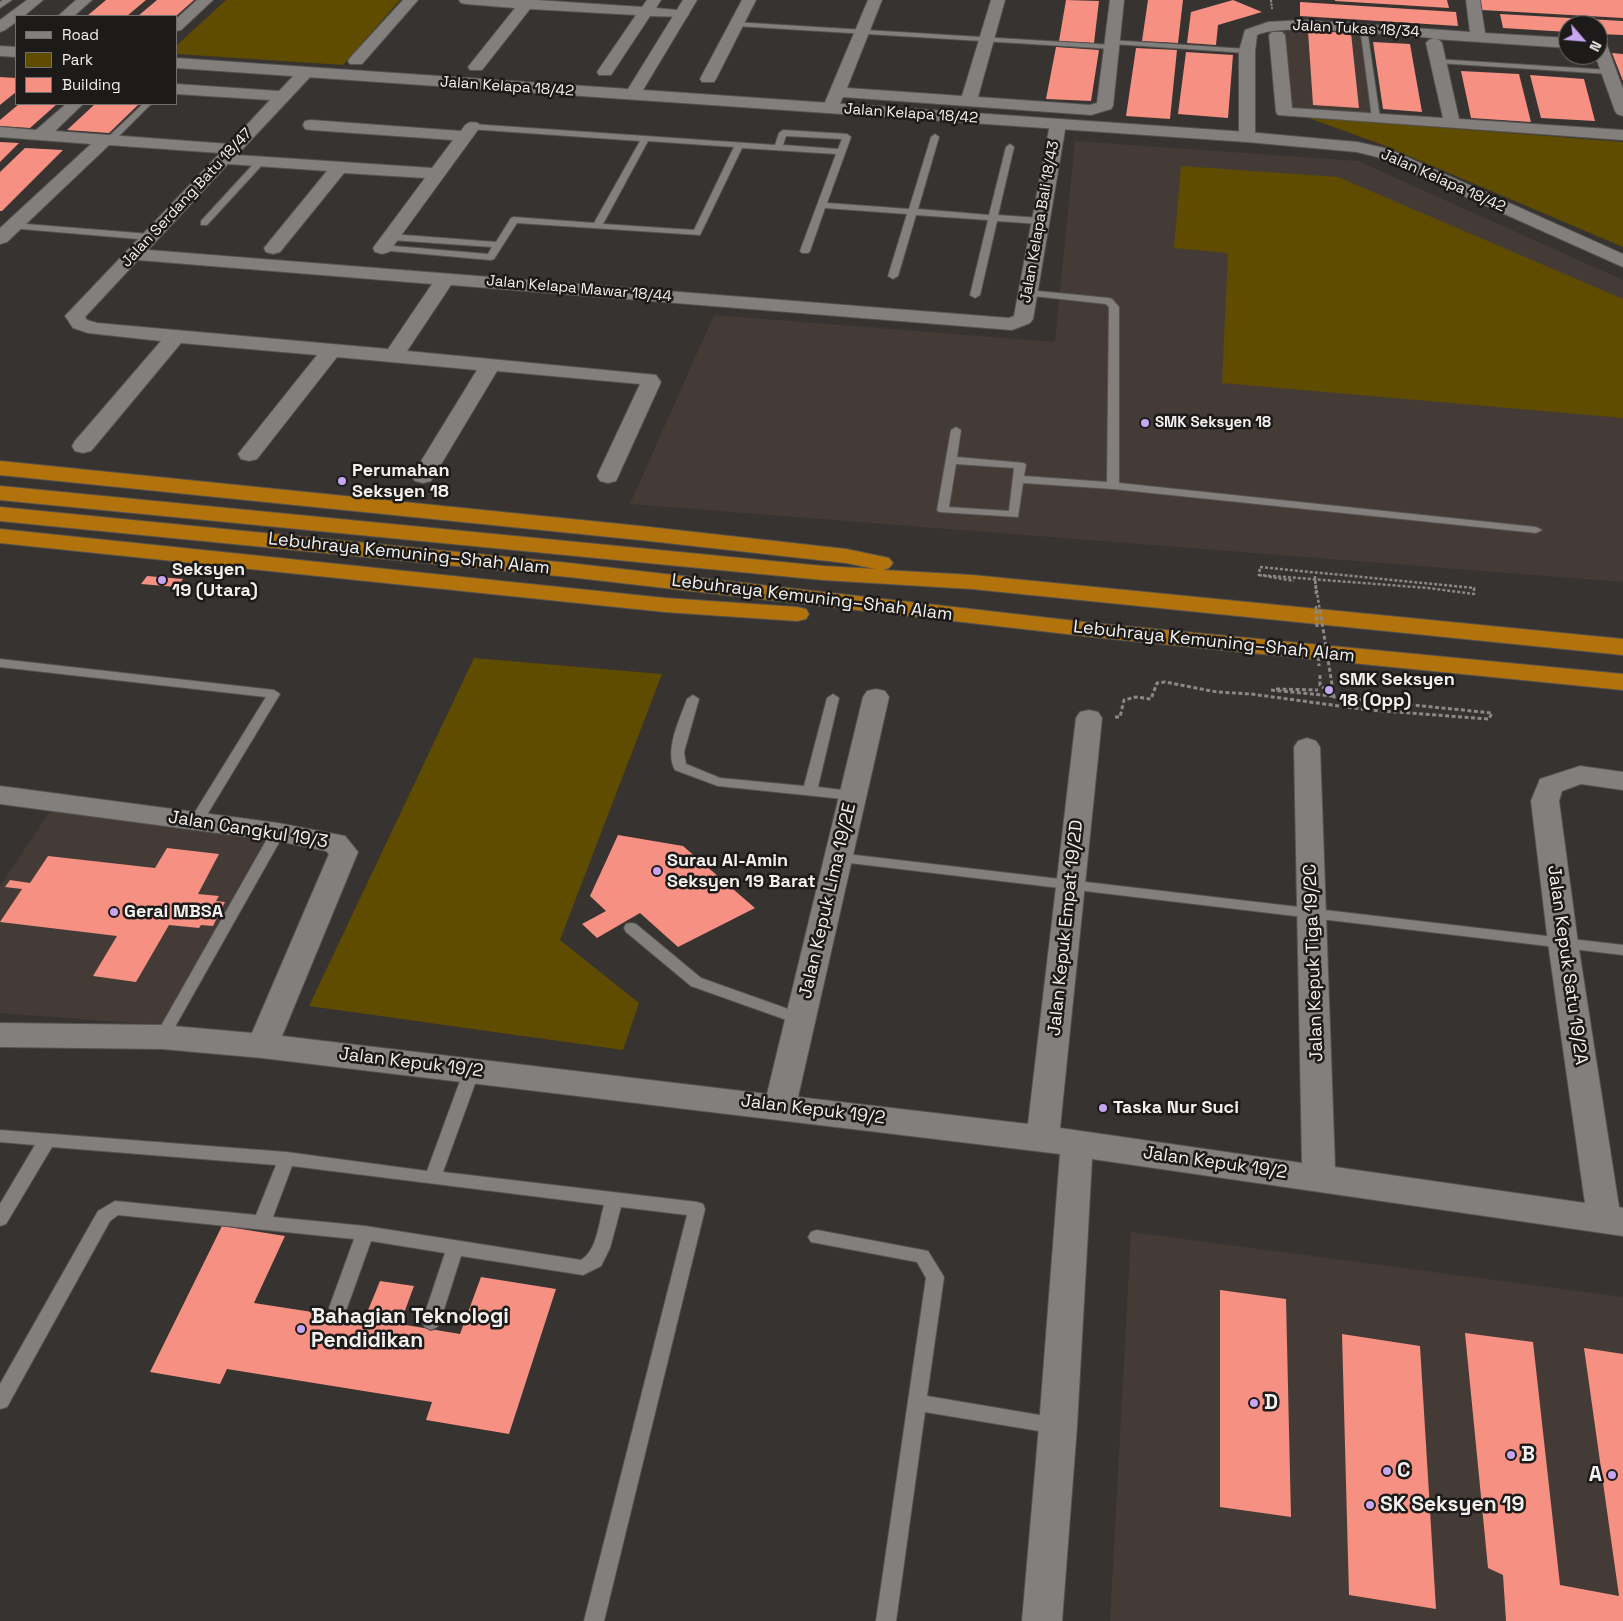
<!DOCTYPE html>
<html>
<head>
<meta charset="utf-8">
<style>
  body { margin:0 }
  #map { position:relative; width:1623px; height:1621px; overflow:hidden; background:#363331; font-family:"Space Grotesk",sans-serif }
  canvas { display:block }
  .legend { position:absolute; left:15px; top:15px; width:162px; height:90px; box-sizing:border-box; background:#1c1b1a; border:1px solid #727170; margin:0; padding:6px 9px; list-style:none; font-size:15px; color:#f3f1f0 }
  .legend li { display:flex; align-items:center; gap:10px; height:25px }
  .legend b { width:25px; border:1px solid #727170 }
  .north { position:absolute; left:1558px; top:15px; width:50px; height:50px; box-sizing:border-box; background:#1c1b1a; border:1px solid #727170; border-radius:50%; rotate:117deg; font-size:14px; font-weight:700; line-height:20px; text-align:center; color:#f3f1f0 }
  .north::after { content:''; display:block; margin:auto; width:18px; height:22px; background:#c6a6f0; clip-path:polygon(50% 0,100% 100%,50% 72%,0 100%) }
</style>
</head>
<body>
<div id="map">
<canvas width="1623" height="1621"></canvas>
<ul class="legend">
<li><b style="height:6px;background:#827f7d"></b>Road</li>
<li><b style="height:14px;background:#5f4c00"></b>Park</li>
<li><b style="height:14px;background:#f59082"></b>Building</li>
</ul>
<div class="north">N</div>
</div>
<script>
const c = document.querySelector('canvas').getContext('2d');
c.lineJoin = 'round';
function fill(path, color) {
  c.fillStyle = color;
  c.fill(path, 'evenodd');
}
function trace(path, color, width, dash) {
  c.strokeStyle = color;
  c.lineWidth = width;
  c.lineCap = dash ? 'butt' : 'round';
  c.setLineDash(dash || []);
  c.stroke(path);
}
function label(font, color, halo, rows, align = 'center') {
  c.font = font + ' "Space Grotesk",sans-serif';
  c.lineWidth = 5;
  c.setLineDash([]);
  c.textBaseline = 'middle';
  c.strokeStyle = halo;
  c.fillStyle = color;
  for (const [text, x, y, turn = 0] of rows) {
    c.save();
    c.translate(x, y);
    c.rotate((+turn || 0) * Math.PI / 180);
    c.textAlign = isNaN(turn) ? turn : align;
    if (halo) c.strokeText(text, 0, 0);
    c.fillText(text, 0, 0);
    c.restore();
  }
}
fill(new Path2D(`
  M1282,28L1360,31L1372,115L1291,110Z
  M1075,141L1358,161L1623,280V582L630,504L714,315L1055,342Z
  M51,810L266,838L161,1025L0,1013V886Z
  M1131,1232L1623,1297V1621H1110Z`), '#443b36');
fill(new Path2D(`
  M226,0H400L343,65L176,54V46Z
  M1306,117L1623,142V247L1383,145Z
  M1181,166L1338,177L1623,299V418L1222,383L1228,253L1174,248Z
  M474,658L662,674L560,940L639,1003L623,1050L309,1006Z`), '#5f4c00');
fill(new Path2D(`
  M106,0H146L127,16H87Z
  M157,0H194L176,16H138Z
  M1066,0L1099,1L1094,43L1059,41Z
  M1148,0H1183L1178,43L1142,41Z
  M1233,0L1262,12L1218,25L1216,45L1187,43L1191,12Z
  M1335,0H1447L1449,8L1335,1Z
  M1479,0H1623V18L1482,10Z
  M1300,2L1456,12L1458,26L1300,16Z
  M1500,14L1623,21V35L1598,34V25H1568V32L1503,28Z
  M1308,31L1351,33L1359,108L1313,105Z
  M1373,42L1410,44L1422,112L1383,109Z
  M1056,47L1099,50L1091,101L1046,99Z
  M1136,48L1177,50L1170,119L1126,116Z
  M1186,52L1233,55L1228,118L1178,114Z
  M1612,53L1623,54V81Z
  M1461,71L1519,74L1531,122L1471,118Z
  M1530,75L1584,79L1595,121L1541,118Z
  M0,77L16,78V92L0,105Z
  M19,104H57L30,128L0,126V120Z
  M95,104H139L109,133L67,130Z
  M0,142L19,143L0,162Z
  M25,148L63,150L2,211H0V172Z
  M147,576L183,579L177,587L141,584Z
  M618,835L683,846L755,908L678,947L640,913L597,938L582,924L606,911L590,896Z
  M167,848L219,854L198,894L219,896L216,901L225,902L213,926L201,925L199,928L169,925L136,982L93,976L117,936L0,922L22,889L5,887L10,880L30,883L48,856L155,868Z
  M222,1226L285,1236L254,1303L364,1320L380,1281L414,1286L400,1324L460,1334L481,1277L556,1289L509,1434L426,1420L432,1402L227,1369L220,1384L150,1372Z
  M1220,1290L1286,1299L1291,1517L1220,1507Z
  M1465,1333L1533,1342L1560,1585L1619,1596L1584,1348L1623,1354V1621H1506L1503,1575L1488,1568Z
  M1342,1334L1420,1346L1436,1609L1349,1595Z`), '#f59082');
const service = new Path2D(`
  M3,0H12L0,8V2Z
  M733,22L1113,45L1117,47L1113,49L736,26L732,24Z
  M1360,27L1367,29L1380,118L1376,120L1372,118Z
  M1110,40L1247,49L1251,51L1247,53L1113,44L1109,42Z
  M1435,59L1609,70L1613,72L1609,74L1438,63L1434,61Z
  M143,104H151L113,142H107V138Z
  M472,124L775,145L779,133L783,130L847,134L851,137L827,203L909,209L931,137L935,134L939,137L918,209L989,215L1006,147L1010,144L1014,147L998,215L1040,218L1045,221L1040,224L997,221L980,295L975,298L970,295L988,220L916,215L898,276L893,279L888,276L907,214L825,208L810,251L808,253H802L800,251L836,154L742,148L700,235L517,223L494,259L491,260L379,250V246L382,245L488,254L492,247L391,240L386,237L391,234L496,242L511,218L514,217L594,223L640,141L469,129L468,127ZM786,136L842,139L838,149L783,145ZM648,141L734,147L694,230L603,224Z
  M261,158L265,161L264,163L207,225H201V221L258,159Z
  M13,223L150,234L155,237L150,240L10,228L8,226Z
  M1027,290L1109,298L1112,299L1119,307V483L1536,527L1542,530L1536,533L1113,489L1023,483L1018,517L939,512L937,510L951,430L956,427L961,430L957,457L1024,463L1026,465L1024,476L1107,482L1109,307L1106,304L1024,295V291ZM956,464L1014,468L1009,511L949,507Z
  M0,659L274,690L280,694L202,823H192L190,820L266,697L0,667Z
  M833,694L839,698L818,787L858,792L860,795L858,798L853,800L718,786L675,770C664,750 680,719 687,699L693,695L699,699L684,752L686,764L720,778L804,786L827,698Z
  M278,827L283,829L285,832L167,1041L162,1043L157,1041L154,1037L157,1033L271,832L273,829Z
  M838,853L1623,945V955L833,861L831,858L833,855Z
  M631,923L636,924L701,978L805,1015L808,1019L805,1023L800,1025L795,1023L691,986L626,932L624,928L626,924Z
  M472,1064L478,1066L480,1070L443,1172L697,1202L703,1204L705,1209L604,1621H584L687,1215L621,1207L610,1248L601,1266L583,1275L461,1256L440,1322L437,1327L431,1330L425,1327L422,1322L445,1253L371,1241L347,1308L344,1313L338,1316L332,1313L329,1308L354,1239L118,1215L110,1221L7,1407L0,1409V1384L98,1211L115,1201L256,1215L276,1165L52,1147L6,1224L0,1226V1204L35,1145L0,1142V1130L286,1152L427,1171L464,1070L466,1066ZM292,1166L604,1205C599,1222 597,1251 581,1260L365,1226L273,1217Z
  M817,1230L928,1251L944,1277L927,1396L1057,1418L1064,1420L1066,1426L1064,1432L1057,1434L925,1412L896,1621H876L926,1278L917,1262L811,1242L808,1237L811,1232Z`);
const minor = new Path2D(`
  M27,0H43L24,16H16V22L5,30L0,32V20Z
  M76,0H92L74,16H58Z
  M197,0H213L181,30L176,31V19Z
  M403,0H418L362,64H350L348,61L350,58Z
  M459,0H536L642,7L647,0H661L656,8L687,11L689,14L687,17L650,16L611,75H599L597,72L636,15L530,9L482,70H470L468,67L515,8L466,4L461,3Z
  M742,0H756L716,79L714,82H702L700,79Z
  M868,0H882L847,88L962,96L991,0H1005L978,97L1090,105L1097,103L1110,0H1124L1113,106L1111,109L1091,115L843,97L837,110H825L823,107Z
  M1466,0H1480L1485,33L1568,38V48L1435,39L1439,40L1442,43L1459,119L1623,130V140L1278,115L1276,112L1269,35L1272,32H1282L1285,35L1292,108L1443,118L1426,43L1429,40L1434,38C1400,36 1281,22 1257,35L1255,51V137L1253,141H1241L1239,137V51L1245,30L1268,22L1302,20L1470,32Z
  M1598,41L1604,42L1607,45L1623,89V116L1617,114L1615,111L1595,55H1598Z
  M306,67L312,69L314,72L312,75L237,155L432,168L453,140L311,130L305,129L303,125L305,121L311,120L461,131C466,123 469,121 478,123L480,127L389,252L382,254L375,252L373,248L425,178L344,173L280,252L273,254L266,252L264,248L327,171L228,164L148,250L1009,318L1014,316L1050,124L1052,120H1064L1066,124L1033,319L1030,323L1012,330L451,285L407,351L656,375L661,382L616,481L608,483L600,481L597,476L640,384L497,371L431,481L423,483L415,481L412,476L477,370L337,357L257,459L249,461L241,459L238,454L317,355L181,343L91,451L83,453L75,451L72,446L75,441L161,341L88,333L73,328L65,316L220,153L109,145L7,242L0,244V228L91,144L0,137V127L36,130L66,104H83L55,131L229,144L270,100L176,94V84L279,91L300,69ZM138,260L432,284L388,349L97,323L87,320L85,317Z
  M876,689L885,691L889,697L798,1097L1028,1124L1076,718L1080,712L1089,710L1098,712L1102,718L1060,1128L1302,1163L1294,747L1298,741L1307,738L1316,741L1320,747L1335,1167L1585,1203L1548,943L1531,801L1540,779L1580,766L1623,772V790L1581,784L1562,791L1559,801L1578,943L1619,1207L1623,1208V1236L1092,1159L1077,1426L1062,1621H1022L1039,1426L1060,1154L262,1058L162,1049L0,1047V1023L162,1025L252,1033L329,854L326,851L278,841L0,804V786L278,823L345,836L358,852L282,1036L767,1094L863,697L867,691Z`);
const tertiary = new Path2D(`
  M683,0H697L643,90L1247,132L1357,142L1389,149L1623,254V267L1377,157L1357,152L1247,142L176,68V58L628,89Z
  M0,46L16,47V57L0,56Z`);
const motorway = new Path2D(`
  M0,461L640,526L846,549L889,558L893,563L889,568L883,570L972,575L1623,639V655L972,589L823,580L0,500V486L823,566L876,569L846,563L640,540L0,475Z
  M0,507L569,563L1102,624L1623,674V690L1102,638L569,577L0,521Z
  M0,529L665,598L797,607L806,609L809,614L806,619L797,621L665,612L0,543Z`);
trace(service, '#555351', 2);
trace(minor, '#555351', 2);
trace(tertiary, '#555351', 2);
trace(motorway, '#555351', 2);
trace(new Path2D(`
  M1271,0L1272,9`), '#8b8887', 2, [2.5, 1]);
trace(new Path2D(`
  M1260,567L1474,588V594L1428,588L1259,575Z
  M1259,575L1294,581
  M1315,576L1316,595`), '#8b8887', 2.5, [3, 2]);
trace(new Path2D(`
  M1276,689L1318,690
  M1271,690L1332,696
  M1115,717H1120L1124,700L1136,697L1151,699L1157,683L1165,682L1217,692L1251,694L1369,710L1489,719L1492,713L1334,697L1320,685V674`), '#8b8887', 3, [4, 2.5]);
fill(service, '#827f7d');
fill(minor, '#827f7d');
fill(tertiary, '#827f7d');
fill(motorway, '#b2730c');
trace(new Path2D(`
  M1315,580L1320,611
  M1316,606V611`), '#8b8887', 2.5, [3, 2]);
trace(new Path2D(`
  M1316,610L1317,627
  M1320,610L1334,697
  M1318,644L1319,666`), '#8b8887', 3, [4, 2.5]);
for (const [x, y, r, color] of [
  [1145,423,5,"#c6a6f0"],
  [342,481,5,"#c6a6f0"],
  [162,580,5,"#c6a6f0"],
  [1329,690,5,"#c6a6f0"],
  [657,871,5,"#c6a6f0"],
  [114,912,5,"#c6a6f0"],
  [1103,1108,5,"#c6a6f0"],
  [301,1329,5,"#c6a6f0"],
  [1254,1403,5,"#c6a6f0"],
  [1511,1455,5,"#c6a6f0"],
  [1387,1471,5,"#c6a6f0"],
  [1612,1475,5,"#c6a6f0"],
  [1370,1505,5,"#c6a6f0"]
]) {
  const dot = new Path2D();
  dot.arc(x, y, r, 0, 2 * Math.PI);
  c.fillStyle = color;
  c.fill(dot);
  trace(dot, '#1c1b1a', 2);
}
label('15px', '#f3f1f0', '#1c1b1a', [
  ["Jalan Tukas 18/34",1356,29,3],
  ["Jalan Kelapa 18/42",507,87,4],
  ["Jalan Kelapa 18/42",911,114,4],
  ["Jalan Kelapa 18/42",1443,181,24],
  ["Jalan Serdang Batu 18/47",187,198,-47],
  ["Jalan Kelapa Bali 18/43",1040,222,-80],
  ["Jalan Kelapa Mawar 18/44",579,289,5]
]);
label('bold 15px', '#f3f1f0', '#1c1b1a', [
  ["SMK Seksyen 18",1155,423]
], 'left');
label('bold 18px', '#f3f1f0', '#1c1b1a', [
  ["Perumahan",352,471],
  ["Seksyen 18",352,492],
  ["Seksyen",172,570],
  ["19 (Utara)",172,591],
  ["SMK Seksyen",1339,680],
  ["18 (Opp)",1339,701],
  ["Surau Al-Amin",667,861],
  ["Seksyen 19 Barat",667,882],
  ["Gerai MBSA",124,912],
  ["Taska Nur Suci",1113,1108]
], 'left');
label('18px', '#f3f1f0', '#1c1b1a', [
  ["Lebuhraya Kemuning–Shah Alam",409,554,6],
  ["Lebuhraya Kemuning–Shah Alam",812,598,7],
  ["Lebuhraya Kemuning–Shah Alam",1214,642,6],
  ["Jalan Cangkul 19/3",248,830,9],
  ["Jalan Kepuk Lima 19/2E",828,901,-77],
  ["Jalan Kepuk Empat 19/2D",1066,928,-84],
  ["Jalan Kepuk Tiga 19/2C",1314,963,-92],
  ["Jalan Kepuk Satu 19/2A",1567,965,82],
  ["Jalan Kepuk 19/2",411,1063,7],
  ["Jalan Kepuk 19/2",813,1110,7],
  ["Jalan Kepuk 19/2",1215,1163,8]
]);
label('bold 21px', '#f3f1f0', '#1c1b1a', [
  ["Bahagian Teknologi",311,1317],
  ["Pendidikan",311,1341],
  ["D",1264,1403],
  ["B",1521,1455],
  ["C",1397,1471],
  ["A",1602,1475,"right"],
  ["SK Seksyen 19",1380,1505]
], 'left');
</script>
</body>
</html>
